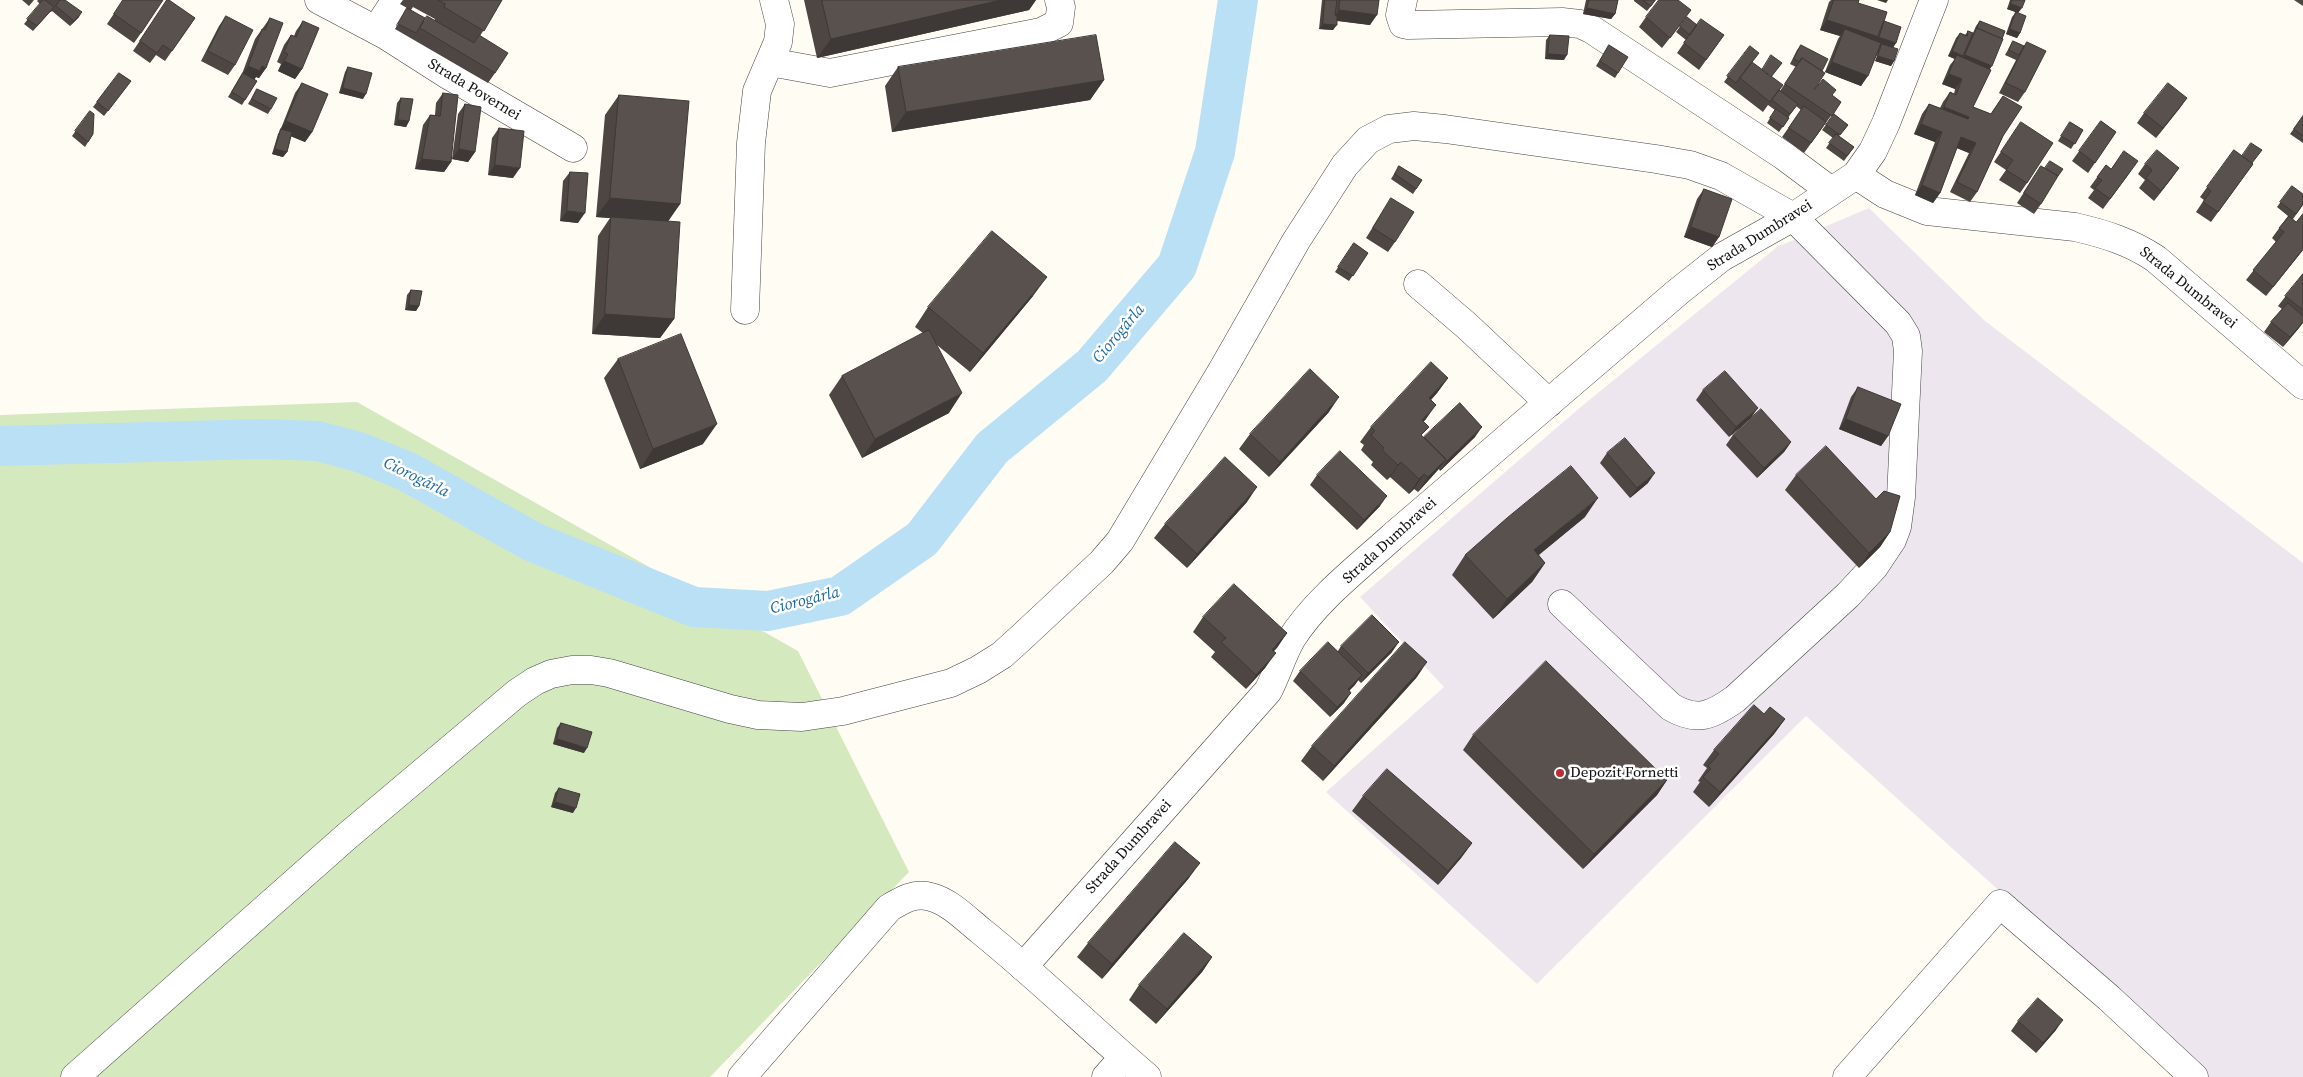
<!DOCTYPE html>
<html>
<head>
<meta charset="utf-8">
<style>
  body { margin:0 }
  canvas { display:block; background:#fffcf4 }
</style>
</head>
<body>
<canvas width="2303" height="1077"></canvas>
<script>
const c = document.querySelector('canvas').getContext('2d');
c.lineJoin = 'round';
function fill(path, color) {
  c.fillStyle = color;
  c.fill(path, 'evenodd');
}
function trace(path, color, width, dash) {
  c.strokeStyle = color;
  c.lineWidth = width;
  c.lineCap = dash ? 'butt' : 'round';
  c.setLineDash(dash || []);
  c.stroke(path);
}
function label(font, color, halo, rows, align = 'center') {
  c.font = font + ' "Source Serif 4",serif';
  c.lineWidth = 5;
  c.setLineDash([]);
  c.textBaseline = 'middle';
  c.strokeStyle = halo;
  c.fillStyle = color;
  for (const [text, x, y, turn = 0] of rows) {
    c.save();
    c.translate(x, y);
    c.rotate((+turn || 0) * Math.PI / 180);
    c.textAlign = isNaN(turn) ? turn : align;
    if (halo) c.strokeText(text, 0, 0);
    c.fillText(text, 0, 0);
    c.restore();
  }
}
fill(new Path2D(`
  M1869,208L1985,321L2303,563V1077H2205L1806,716L1537,984L1326,792L1444,687L1360,597L1582,406L1777,247Z`), '#ede6ee');
fill(new Path2D(`
  M357,402L798,651L909,872L710,1077H0V415Z`), '#d5e9be');
trace(new Path2D(`
  M0,446L262,439L318,441L359,452L406,471L533,542L694,607L768,611L840,596L922,539L992,448L1092,366L1177,266L1215,152L1238,0`), '#bae0f5', 40);
const minor = new Path2D(`
  M319,0L387,36L448,75L573,148
  M1403,0L1400,15L1403,24L1408,25L1562,22L1580,24L1591,29L1784,156L1831,191
  M376,30L396,0
  M770,62L830,73L1041,32L1059,23L1061,7L1059,0
  M1856,175L1885,194L1927,211L2075,227C2105,234 2131,242 2156,259L2303,385
  M1418,284L1467,326L1549,403
  M745,310L751,143L757,91L778,42L780,24L774,0
  M1023,967L1268,691C1277,674 1282,655 1292,638C1316,600 1359,567 1392,537L1679,291L1722,257L1793,217L1856,175L1873,151L1886,123L1934,0
  M75,1077L346,837L517,693L535,681L551,674L572,670H591L609,673L730,709L758,715L802,717L843,711L951,683L978,670L1002,655L1023,636L1102,562L1120,541L1223,369L1296,241L1345,165L1368,140L1389,129L1414,126L1445,129L1656,159L1690,165L1721,176L1793,217L1898,323L1906,336L1908,351L1901,497L1897,527L1892,540L1874,567L1848,595L1735,699C1711,716 1697,722 1671,707L1562,604
  M742,1077L889,908C902,900 915,892 931,897C950,902 966,919 981,931C1038,977 1091,1029 1147,1077
  M1106,1077L1124,1057
  M1847,1077L2000,904L2109,998L2194,1077`);
trace(minor, '#434343', 29);
trace(minor, '#fff', 28);
fill(new Path2D(`
  M22,0H34L29,6Z
  M38,0H65L79,17L70,26L52,11L51,12H50L33,31L24,24L40,4L37,1Z
  M123,0L141,33L134,43L107,24Z
  M167,0L195,18L165,61L156,55L150,63L133,51Z
  M403,0H502L480,36L495,73L488,83L395,29L407,8L400,4ZM413,7L435,19L434,21H423L411,10Z
  M804,0H1036L1029,10L817,58Z
  M1322,0H1379L1370,25L1337,21L1333,30L1319,29Z
  M1586,0H1618L1615,14L1611,19L1583,14Z
  M1634,0H1656L1647,11L1634,1Z
  M1831,0H1859L1858,3L1884,21L1896,43L1893,48L1894,61L1891,66L1875,61L1878,53L1861,86L1825,72L1838,39L1840,36L1820,30L1829,2Z
  M2010,0H2025L2018,13L2020,33L2017,38L2006,34L2012,17L2016,12L2007,9Z
  M2294,0H2303V6Z
  M226,16L235,65L228,75L201,61L219,26Z
  M1646,17L1684,20L1662,48L1639,27Z
  M1687,17L1697,25L1724,35L1699,70L1677,53L1686,40L1676,32Z
  M270,18L266,68L259,78L256,77L254,80L245,100L242,105L228,97L242,74L255,39Z
  M303,21L302,69L295,79L278,71L281,64L277,62L284,45L291,35L294,36L296,31Z
  M1980,21L1990,69L1973,107L1991,114L2003,96V136L1977,192L1970,202L1950,192L1969,153L1957,148L1940,193L1933,203L1915,195L1935,142L1914,134L1922,114L1929,104L1940,108L1943,102L1950,92L1954,94L1955,89L1942,84L1950,65L1955,59L1948,56L1956,38L1960,33L1965,35L1968,31L1973,33L1976,26Z
  M1550,35L1564,60L1545,59L1546,40Z
  M2013,41L2024,46L2027,42L2025,92L2018,102L1999,93L2016,60L2005,55Z
  M1609,45L1618,73L1615,78L1596,66Z
  M1801,45L1814,90L1832,96L1841,102L1804,153L1782,137L1801,110L1796,106L1788,118H1789L1779,132L1767,123L1775,110L1768,105L1763,112L1724,82L1750,46L1752,63L1771,77L1780,91L1796,67L1790,64L1797,50Z
  M348,67L363,99L339,93L345,72Z
  M898,67L1104,80L1090,100L892,132L885,86Z
  M119,73L131,81L104,116L93,107Z
  M302,83L312,132L305,142L291,136L287,152L283,157L272,154L278,134L280,131L295,93Z
  M257,89L271,109L268,114L248,104Z
  M443,93L451,162L444,172L415,169L423,125L430,115H435L436,103Z
  M619,95L680,204L668,221L674,319L660,338L592,334L598,236L610,218L596,217L605,115Z
  M401,98L409,121L406,127L394,125L397,103Z
  M2187,98L2156,138L2137,123L2144,113Z
  M465,104L475,152L468,162L452,159L458,114Z
  M90,111L93,134L85,147L72,136Z
  M1834,114L1848,125L1839,136L1854,147L1844,161L1826,148L1833,138L1822,130Z
  M2303,116V143L2290,134Z
  M2101,121L2116,132L2088,173L2072,161Z
  M2021,122L2027,183L2020,193L1999,180L2006,170L1994,162Z
  M2070,122L2083,130L2071,149L2058,141Z
  M499,128L513,178L488,175L492,138Z
  M2234,150L2253,164L2211,222L2196,212L2204,200L2200,197Z
  M2145,164L2179,168L2154,201L2139,188L2145,180L2138,174Z
  M2106,165L2111,169L2131,171L2103,209L2088,198L2094,190L2090,187Z
  M1399,166L1422,180L1413,194L1391,179Z
  M2041,166V204L2034,214L2017,203Z
  M570,172L578,223L560,221L563,181Z
  M2292,186L2303,205L2293,219L2303,250L2266,296L2246,280L2276,242L2272,238L2288,216L2277,207Z
  M1704,189L1719,237L1712,247L1684,237L1697,199Z
  M1391,198L1395,242L1388,252L1366,238Z
  M1354,243L1368,253L1349,281L1335,272Z
  M2303,274V323L2283,347L2264,332L2271,322L2282,309L2278,306Z
  M411,290L419,306L416,311L405,310L407,295Z
  M1033,296L970,372L937,345L949,413L862,458L829,395L842,376L923,333L915,327L928,307Z
  M618,359L703,444L640,469L604,378Z
  M1448,378L1437,393L1431,400L1426,419L1423,422L1422,436L1424,438L1460,403L1475,437L1440,471L1439,469L1418,492L1414,489L1409,494L1390,477L1387,480L1371,465L1373,462L1361,450L1364,445L1360,442L1371,427Z
  M1858,387L1888,436L1881,446L1839,429L1851,397Z
  M1703,390L1751,418L1729,437L1696,400Z
  M1329,412L1269,477L1239,449L1250,434Z
  M1733,435L1791,442L1784,452L1757,478L1726,445Z
  M1607,453L1648,483L1630,498L1600,463Z
  M1317,475L1380,506L1357,530L1310,485Z
  M1796,475L1890,532L1880,547L1859,568L1785,490Z
  M1247,502L1187,568L1154,538L1165,524Z
  M1585,517L1539,555L1545,563L1532,582L1493,619L1452,575L1465,555Z
  M1203,617L1287,633L1274,651L1265,668L1246,689L1211,657L1215,652L1193,632Z
  M1341,646L1392,652L1361,683L1358,680L1349,690L1344,703L1330,717L1293,681L1300,671L1338,651Z
  M1417,677L1323,781L1301,761L1312,746Z
  M1764,714L1785,719L1774,734L1709,807L1693,792L1700,782L1698,781L1707,768L1703,765L1714,750Z
  M561,723L584,753L553,744L557,728Z
  M1473,735L1667,780L1657,795L1583,869L1463,750Z
  M559,788L573,813L551,807L555,793Z
  M1363,796L1472,843L1461,858L1438,885L1352,811Z
  M1189,878L1102,979L1077,957L1088,943Z
  M1212,957L1202,972L1156,1024L1129,1000L1139,985Z
  M2018,1021L2056,1030L2036,1053L2011,1031Z`), '#4d4642');
fill(new Path2D(`
  M1001,0H1036L1029,10L817,58L831,39Z
  M1877,0H1888L1886,3Z
  M2011,4L2022,8L2018,13L2007,9Z
  M1587,8L1615,14L1611,19L1583,14Z
  M1339,10L1377,15L1370,25L1332,20Z
  M82,12L79,17L70,26L74,21Z
  M1827,20L1879,37L1896,43L1892,48L1875,43L1845,29L1840,36L1820,30Z
  M1323,24L1337,25L1333,30L1319,29Z
  M2010,29L2020,33L2017,38L2006,34Z
  M1952,51L1963,56L1960,61L1957,55L1955,59L1948,56Z
  M1548,54L1567,55L1564,60L1545,59Z
  M1965,55L1992,66L1985,76L1958,65Z
  M1878,56L1894,61L1891,66L1875,61Z
  M284,61L302,69L295,79L278,71Z
  M1832,62L1868,76L1861,86L1825,72Z
  M248,66H262L266,68L259,78L256,77L253,81L241,76Z
  M1949,74L1962,79L1955,89L1942,84Z
  M1104,80L1090,100L892,132L906,112Z
  M343,88L366,94L363,99L339,93Z
  M2187,98L2180,108L2156,138L2163,128Z
  M1944,107L1969,117L1962,127L1937,117Z
  M398,120L409,121L406,127L394,125Z
  M286,121L312,132L305,142L280,132L281,129L279,131Z
  M1921,124L1942,132L1935,142L1914,134Z
  M1961,137L1976,143L1969,153L1954,147Z
  M275,149L287,152L283,157L272,154Z
  M459,149L475,152L468,162L452,159Z
  M422,159L451,162L444,172L415,169Z
  M495,165L520,168L513,178L488,175Z
  M2179,168L2172,178L2154,201L2161,191Z
  M1922,185L1940,193L1933,203L1915,195Z
  M610,198L680,204L667,223L611,217L610,218L596,217Z
  M567,211L585,213L578,223L560,221Z
  M1691,227L1719,237L1712,247L1684,237Z
  M2303,249V250L2266,296L2273,287Z
  M1047,277L1033,296L970,372L983,353Z
  M409,305L419,306L416,311L405,310Z
  M605,314L674,319L660,338L592,334Z
  M2303,322L2299,328L2283,347L2290,337Z
  M1448,378L1437,393L1419,413L1429,398Z
  M962,393L949,413L862,458L875,439Z
  M1339,397L1329,412L1269,477L1280,462Z
  M1436,405L1426,419L1411,435L1422,420Z
  M1758,408L1751,418L1729,437L1736,427Z
  M1846,419L1888,436L1881,446L1839,429Z
  M717,424L703,444L640,469L653,449Z
  M1482,427L1475,437L1440,471L1447,461Z
  M1791,442L1784,452L1757,478L1764,468Z
  M1446,459L1435,473L1418,492L1428,477Z
  M1401,462L1390,477L1387,480L1398,465Z
  M1655,473L1648,483L1630,498L1637,488Z
  M1424,474L1414,489L1409,494L1419,479Z
  M1257,487L1247,502L1187,568L1197,554Z
  M1387,496L1380,506L1357,530L1364,520Z
  M1598,498L1585,517L1521,569L1534,550Z
  M1890,532L1880,547L1859,568L1869,553Z
  M1545,563L1532,582L1493,619L1507,599Z
  M1287,633L1277,648L1261,664L1272,650Z
  M1399,642L1392,652L1361,683L1368,673Z
  M1276,653L1265,668L1246,689L1256,675Z
  M1427,662L1417,677L1323,781L1334,766Z
  M1362,675L1355,685L1341,699L1348,689Z
  M1351,693L1344,703L1330,717L1337,707Z
  M1785,719L1774,734L1709,807L1720,792Z
  M557,739L587,748L584,753L553,744Z
  M1667,780L1657,795L1583,869L1594,854Z
  M555,802L576,808L573,813L551,807Z
  M1472,843L1461,858L1438,885L1448,871Z
  M1200,863L1189,878L1102,979L1112,964Z
  M1212,957L1202,972L1156,1024L1167,1009Z
  M2063,1020L2056,1030L2036,1053L2043,1043Z`), '#3e3936');
const building = new Path2D(`
  M43,0H45L54,7L37,26L27,19Z
  M60,0H65L82,12L74,21L56,6Z
  M123,0H163L141,33L114,14Z
  M167,0H169L195,18L172,51L163,45L157,53L140,41Z
  M438,0H502L484,31L444,7L445,4Z
  M822,0H1001L831,39Z
  M1325,0H1337L1335,15L1337,16V25L1323,24Z
  M1340,0H1379L1377,15L1339,10Z
  M1589,0H1618L1615,14L1587,8Z
  M1643,0H1655L1651,6Z
  M1659,0H1678L1691,10L1670,38L1646,17Z
  M1834,0H1859L1858,3L1887,12L1879,37L1827,20Z
  M2012,0H2025L2022,8L2011,4Z
  M407,8L425,18L416,33L398,24Z
  M2016,12L2026,16L2020,33L2010,29Z
  M226,16L253,30L235,65L208,51Z
  M427,16L474,43L479,35L508,53L495,73L420,28Z
  M1687,17L1697,25L1690,35L1680,27Z
  M270,18L283,23L266,68L262,66L260,71L248,66L262,29L265,30Z
  M1701,19L1724,35L1706,60L1684,43Z
  M303,21L319,28L302,69L284,61L288,54L284,52L291,35L296,37Z
  M1884,21L1901,27L1896,43L1878,37Z
  M1980,21L2005,31L2002,39L1977,28Z
  M1977,28L2003,39L1992,66L1965,55Z
  M1845,29L1881,43L1868,76L1832,62Z
  M1968,31L1973,33L1963,56L1952,51L1960,33L1967,36Z
  M1096,35L1104,80L906,112L898,67Z
  M1550,35L1569,36L1567,55L1548,54Z
  M2013,41L2024,46L2019,55L2009,50Z
  M2027,42L2046,51L2025,92L2006,83Z
  M1882,44L1898,49L1894,61L1878,56Z
  M1609,45L1628,57L1618,73L1600,61Z
  M1801,45L1828,59L1822,71L1802,58L1800,62L1794,59Z
  M1750,46L1759,53L1736,83L1727,76Z
  M1771,55L1782,63L1771,77L1762,70Z
  M1957,55L1991,70L1973,107L1991,114L2003,96L2022,107L2003,136L1977,192L1957,182L1976,143L1961,137L1940,193L1922,185L1942,132L1921,124L1929,104L1968,119L1969,117L1944,107L1950,92L1956,95L1962,79L1949,74Z
  M1802,58L1825,73L1814,90L1823,79L1836,90L1832,95L1841,102L1832,116L1785,84Z
  M1752,62L1783,85L1770,102L1740,78Z
  M348,67L372,73L366,94L343,88Z
  M119,73L131,81L108,111L97,102Z
  M243,73L257,81L245,100L232,92Z
  M302,83L328,94L312,132L286,121Z
  M2168,83L2187,98L2163,128L2144,113Z
  M257,89L277,98L271,109L252,99Z
  M1779,90L1798,104L1790,114L1772,100Z
  M443,93L458,95L451,162L422,159L430,115L440,116Z
  M619,95L689,101L680,204L610,198Z
  M401,98L413,99L409,121L398,120Z
  M465,104L481,107L475,152L459,149Z
  M1804,106L1826,122L1811,143L1789,128Z
  M1776,109L1789,118L1783,127L1770,118Z
  M90,111L94,114L93,134L88,142L75,131Z
  M1834,114L1848,125L1840,135L1826,125Z
  M2303,116V136L2294,129Z
  M2101,121L2116,132L2095,163L2079,151Z
  M2021,122L2053,143L2027,183L2006,170L2013,160L2001,152Z
  M2070,122L2083,130L2075,144L2061,136Z
  M499,128L524,131L520,168L495,165Z
  M281,129L292,132L287,152L275,149Z
  M1836,134L1854,147L1847,156L1829,143Z
  M2251,143L2262,150L2252,163L2242,156Z
  M2157,150L2179,168L2161,191L2146,178L2152,170L2145,164Z
  M2234,150L2253,164L2218,212L2203,202L2211,191L2207,187Z
  M2124,151L2138,161L2110,199L2095,188L2102,180L2097,177L2106,165L2111,169Z
  M2050,161L2063,169L2058,176L2045,168Z
  M1399,166L1422,180L1416,189L1395,174Z
  M2041,166L2058,176L2041,204L2024,193Z
  M570,172L588,173L585,213L567,211Z
  M2292,186L2303,194V204L2296,214L2280,202Z
  M1704,189L1732,199L1719,237L1691,227Z
  M1391,198L1414,212L1395,242L1373,228Z
  M2303,214V249L2273,287L2253,270L2284,232L2279,228L2289,216L2296,222Z
  M611,217L680,222L674,319L605,314Z
  M992,231L1047,277L983,353L928,307Z
  M1354,243L1368,253L1353,276L1338,267Z
  M2303,274V310L2285,296Z
  M411,290L422,291L419,306L409,305Z
  M2288,303L2303,316V322L2290,337L2271,322Z
  M929,330L962,393L875,439L842,376Z
  M681,334L717,424L653,449L618,359Z
  M1431,362L1448,378L1429,398L1436,405L1422,420L1429,427L1421,435L1446,459L1428,477L1424,474L1419,479L1401,462L1398,465L1382,450L1384,448L1371,435L1375,431L1371,427Z
  M1310,369L1339,397L1280,462L1250,434Z
  M1725,371L1758,408L1736,427L1703,390Z
  M1858,387L1901,404L1888,436L1846,419Z
  M1460,403L1482,427L1447,461L1424,437Z
  M1761,409L1791,442L1764,468L1733,435Z
  M1625,438L1655,473L1637,488L1607,453Z
  M1826,446L1876,499L1884,491L1900,496L1890,532L1869,553L1796,475Z
  M1340,451L1387,496L1364,520L1317,475Z
  M1225,457L1257,487L1197,554L1165,524Z
  M1571,466L1598,498L1534,550L1545,563L1507,599L1465,555L1507,518Z
  M1234,584L1287,633L1272,650L1276,653L1256,675L1221,642L1226,638L1203,617Z
  M1372,615L1399,642L1368,673L1341,646Z
  M1328,642L1362,675L1348,689L1351,693L1337,707L1300,671Z
  M1405,642L1427,662L1334,766L1312,746Z
  M1546,661L1667,780L1594,854L1473,735Z
  M1754,705L1764,714L1770,707L1785,719L1720,792L1703,777L1711,769L1708,766L1719,754L1714,750Z
  M561,723L592,732L587,748L557,739Z
  M1387,769L1472,843L1448,871L1363,796Z
  M559,788L580,794L576,808L555,802Z
  M1175,842L1200,863L1112,964L1088,943Z
  M1184,933L1212,957L1167,1009L1139,985Z
  M2038,998L2063,1020L2043,1043L2018,1021Z`);
fill(building, '#59514d');
trace(building, '#3e3936', 1);
for (const [x, y, r, color] of [
  [1560,773,5,"#be2b35"]
]) {
  const dot = new Path2D();
  dot.arc(x, y, r, 0, 2 * Math.PI);
  c.fillStyle = color;
  c.fill(dot);
  trace(dot, '#fff', 2);
}
label('15px', '#101010', '#fff', [
  ["Strada Povernei",474,90,31],
  ["Strada Dumbravei",1760,236,-32],
  ["Strada Dumbravei",2188,288,39],
  ["Strada Dumbravei",1390,541,-42],
  ["Strada Dumbravei",1129,847,-48]
]);
label('15px', '#101010', '#fff', [
  ["Depozit Fornetti",1570,773]
], 'left');
label('italic 16px', '#1b69a1', '#fff', [
  ["Ciorogârla",1119,334,-50],
  ["Ciorogârla",416,478,26],
  ["Ciorogârla",805,601,-14]
]);
</script>
</body>
</html>
